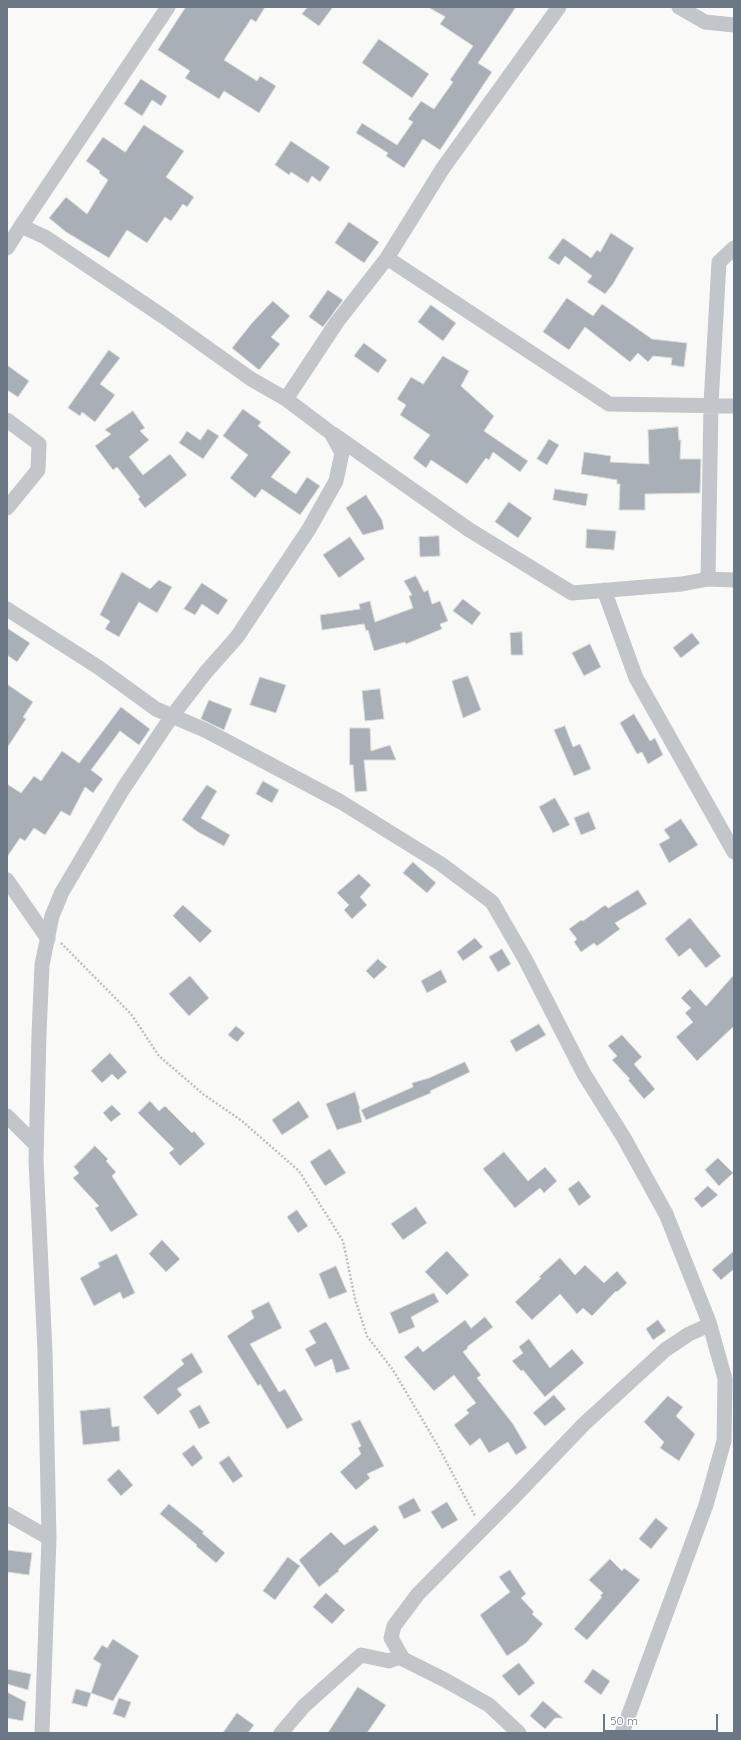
<!DOCTYPE html>
<html>
<head>
<meta charset="utf-8">
<style>
  body { margin:0 }
  #map { position:relative; width:741px; height:1740px; overflow:hidden; background:#f9faf8; font-family:Quicksand,sans-serif }
  canvas { display:block }
  .frame { position:absolute; inset:0; border:8px solid #6c7786; pointer-events:none }
  .scale { position:absolute; left:603px; top:1714px; width:115px; height:18px; box-sizing:border-box; border:2px solid #6c7786; border-top:0; padding-left:5px; font-size:12px; line-height:14px; white-space:nowrap; color:#6c7786; -webkit-text-stroke:3px #fff; paint-order:stroke }
</style>
</head>
<body>
<div id="map">
<canvas width="741" height="1740"></canvas>
<div class="frame"></div>
<div class="scale">50 m</div>
</div>
<script>
const c = document.querySelector('canvas').getContext('2d');
c.lineJoin = 'round';
function fill(path, color) {
  c.fillStyle = color;
  c.fill(path, 'evenodd');
}
function trace(path, color, width, dash) {
  c.strokeStyle = color;
  c.lineWidth = width;
  c.lineCap = dash ? 'butt' : 'round';
  c.setLineDash(dash || []);
  c.stroke(path);
}
const building = new Path2D(`
  M186,7H265L256,22L251,19L224,60L257,81L260,76L276,86L259,113L224,91L219,99L185,78L190,71L158,50Z
  M308,7H333L319,26L302,14Z
  M428,7H516L478,63L492,72L440,150L423,139L404,168L386,156L388,153L356,133L362,123L397,145L413,122L408,119L421,101L434,109L453,82L450,80L473,46L440,24L445,17Z
  M379,39L429,74L412,98L362,63Z
  M141,79L167,96L161,106L152,100L142,116L124,104Z
  M144,125L184,151L166,177L194,197L187,207L183,204L171,221L165,217L147,243L127,230L109,258L66,232L49,218L66,197L87,214L108,180L99,173L100,171L86,161L103,137L125,152Z
  M291,141L330,167L320,182L312,176L308,183L291,172L289,175L275,165Z
  M349,222L379,242L364,263L335,243Z
  M611,233L634,248L613,284L605,294L587,282L592,276L565,256L559,265L548,258L563,238L591,258L597,250L600,252Z
  M328,290L343,300L323,327L309,317Z
  M567,298L593,316L602,304L652,339L687,343L684,367L671,365L672,358L653,356L648,362L638,353L630,362L585,327L569,350L543,332Z
  M273,301L290,316L271,337L280,344L259,370L232,348L252,323Z
  M431,305L456,323L443,341L418,322Z
  M364,343L387,360L378,373L354,356Z
  M109,350L120,358L100,384L115,395L95,422L82,412L80,416L68,408Z
  M443,356L469,371L461,386L494,416L484,431L528,461L520,472L493,452L489,460L486,458L467,484L431,460L426,468L413,458L430,435L400,415L406,405L397,399L411,377L423,384Z
  M7,365L29,381L18,397L7,390Z
  M243,409L261,422L258,426L291,452L271,477L296,494L307,477L320,486L300,515L262,489L255,498L230,478L248,455L223,436Z
  M133,411L145,428L140,431L149,440L129,457L143,475L170,454L187,475L145,508L138,499L140,497L117,467L113,470L95,446L111,434L105,430Z
  M678,427L679,440H681L680,459H701L700,493L645,494V510H619L620,484H617V480L581,474L584,452L611,456L610,462L649,464L648,430Z
  M208,429L219,436L203,459L179,443L187,431L200,440Z
  M549,439L559,445L547,465L537,459Z
  M555,489L588,494L586,506L553,500Z
  M366,495L382,520L384,529L363,535L346,508Z
  M509,502L532,518L518,538L495,522Z
  M587,529L616,531L614,550L586,548Z
  M439,536L440,556L420,557L419,537Z
  M350,537L365,559L339,578L323,555Z
  M122,572L150,589L159,580L172,587L157,613L139,602L119,637L105,629L110,621L100,615Z
  M416,576L424,592L428,590L432,604L440,601L448,621L440,624L442,629L406,644L405,642L374,651L368,630L366,631L364,624L322,630L320,615L360,609L359,604L370,601L375,622L413,608L409,596L412,595L404,581Z
  M202,583L228,600L218,615L202,604L195,615L184,609Z
  M463,599L481,613L472,625L453,611Z
  M7,628L30,643L17,662L7,655Z
  M522,632L523,655H511L510,633Z
  M692,633L700,643L681,658L673,648Z
  M590,644L601,667L584,676L572,653Z
  M468,676L481,710L463,718L452,681Z
  M260,677L286,685L276,713L250,705Z
  M7,684L33,702L23,717L26,719L7,748Z
  M380,689L384,719L365,721L362,691Z
  M209,700L232,709L224,730L201,719Z
  M121,707L150,729L139,745L120,731L91,770L103,779L93,793L85,787L70,816L61,811L45,835L34,828L25,841L20,838L7,857V784L21,793L34,776L41,781L62,751L79,763Z
  M634,714L650,741L655,738L663,755L648,764L642,752L637,754L620,723Z
  M565,726L573,747L580,744L591,769L574,776L554,730Z
  M350,728H370L371,751L390,745L396,760H364L367,791L355,792L353,765H350Z
  M263,781L279,790L272,803L256,794Z
  M207,785L217,791L201,818L230,835L224,846L198,832L182,820Z
  M555,798L570,825L553,833L539,807Z
  M589,812L596,829L581,835L574,818Z
  M681,819L698,845L669,863L659,844L670,838L664,830Z
  M413,862L436,883L427,893L403,873Z
  M359,874L371,885L360,897L367,905L352,919L344,910L349,905L337,893Z
  M638,890L647,904L615,923L620,929L597,946L594,943L581,952L574,942L577,939L569,929L581,920L583,921L605,905L608,908Z
  M183,905L212,931L200,943L173,916Z
  M690,918L721,956L706,968L690,948L679,957L665,939Z
  M475,938L483,947L463,961L457,952Z
  M502,949L511,964L498,972L489,957Z
  M378,959L387,967L374,979L366,971Z
  M441,970L447,982L427,993L421,981Z
  M734,975V1026L697,1061L676,1037L693,1022L685,1013L691,1008L681,998L690,989L706,1006Z
  M190,976L209,998L189,1016L169,994Z
  M539,1024L546,1035L516,1052L510,1041Z
  M236,1026L245,1033L237,1042L228,1035Z
  M622,1035L642,1057L634,1064L655,1089L644,1099L628,1080L630,1079L612,1060L617,1056L608,1046Z
  M110,1053L127,1072L118,1080L112,1074L102,1083L91,1071Z
  M465,1062L470,1072L430,1091L431,1093L366,1120L361,1110L413,1087L412,1083L429,1078Z
  M355,1092L360,1109H359L362,1122L337,1130L326,1104Z
  M150,1101L159,1111L165,1106L192,1133L194,1131L205,1144L180,1166L169,1153L174,1149L138,1113Z
  M299,1101L309,1117L282,1135L272,1120Z
  M112,1105L121,1114L111,1122L103,1113Z
  M95,1146L108,1159L106,1161L116,1172L112,1176L138,1215L111,1232L95,1208L99,1206L73,1178L79,1173L74,1167Z
  M330,1149L346,1173L325,1186L310,1162Z
  M504,1152L528,1181L545,1167L557,1181L544,1193L540,1188L515,1208L483,1169Z
  M718,1158L733,1173L719,1186L705,1170Z
  M579,1181L591,1197L579,1206L568,1189Z
  M708,1186L718,1195L702,1208L694,1199Z
  M416,1207L427,1223L403,1240L391,1224Z
  M297,1210L308,1226L298,1233L287,1217Z
  M162,1240L180,1259L166,1272L149,1254Z
  M447,1251L469,1275L447,1295L425,1272Z
  M734,1251V1269L721,1280L712,1270Z
  M117,1254L135,1293L123,1299L120,1292L94,1306L80,1278L100,1267L98,1263Z
  M560,1258L575,1275L585,1265L604,1283L617,1271L627,1283L617,1292L616,1291L592,1316L583,1308L577,1314L560,1294L532,1320L515,1302L541,1278L539,1277Z
  M336,1266L347,1292L329,1299L319,1274Z
  M434,1293L439,1302L411,1317L415,1327L399,1334L390,1313Z
  M269,1302L282,1328L250,1344L279,1392L285,1389L303,1420L287,1429L260,1384L258,1386L227,1336L254,1318L251,1311Z
  M485,1317L493,1327L467,1347L468,1348L463,1352L481,1375L477,1378L513,1424L527,1448L516,1455L508,1442L489,1453L480,1438L470,1446L454,1425L469,1413L466,1410L476,1403L454,1375L434,1391L404,1357L418,1346L423,1352L465,1320L471,1328Z
  M658,1320L666,1331L653,1340L646,1329Z
  M326,1322L331,1330L350,1369L336,1373L332,1359L315,1367L305,1349L316,1343L309,1331Z
  M529,1339L550,1368L572,1349L584,1363L545,1397L523,1370L521,1371L512,1361L523,1353L519,1347Z
  M192,1353L203,1372L177,1389L182,1395L158,1415L143,1397L184,1364L181,1360Z
  M554,1395L566,1409L545,1426L533,1413Z
  M668,1396L683,1407L676,1416L695,1434L679,1461L660,1448L664,1442L644,1422Z
  M200,1405L210,1423L199,1429L189,1411Z
  M110,1408L112,1427L119,1426L120,1441L83,1445L80,1411Z
  M360,1420L384,1466L367,1474L370,1478L356,1490L340,1472L361,1454L358,1448L361,1446L351,1424Z
  M194,1445L203,1458L192,1467L182,1454Z
  M229,1456L243,1476L233,1483L219,1463Z
  M119,1469L133,1485L121,1496L107,1480Z
  M414,1498L421,1511L404,1519L398,1507Z
  M447,1502L458,1520L442,1529L431,1512Z
  M169,1504L204,1532L202,1533L225,1553L216,1563L196,1546L197,1545L160,1514Z
  M656,1518L668,1528L651,1549L639,1539Z
  M375,1525L379,1530L338,1570L339,1571L319,1587L299,1560L331,1532L344,1545Z
  M7,1550L32,1553L29,1575L7,1572Z
  M288,1557L300,1566L275,1600L263,1591Z
  M610,1559L622,1571L624,1568L640,1580L587,1640L574,1629L602,1597L600,1596L603,1593L589,1580Z
  M510,1570L526,1594L521,1598L534,1612L532,1614L543,1624L526,1643L507,1656L480,1615L510,1592L499,1577Z
  M326,1593L345,1610L332,1624L313,1607Z
  M113,1639L139,1656L113,1701L91,1693L101,1664L93,1659L102,1645L107,1648Z
  M519,1663L535,1683L519,1696L502,1676Z
  M7,1669L31,1674L28,1690L7,1684Z
  M593,1669L610,1681L601,1695L584,1682Z
  M358,1687L386,1705L367,1733H328Z
  M76,1689L91,1693L87,1707L72,1703Z
  M7,1692L26,1702L23,1721L7,1718Z
  M119,1698L131,1702L125,1718L113,1714Z
  M543,1701L563,1718H555L545,1729L530,1716Z
  M237,1713L254,1725L248,1733H223Z`);
fill(building, '#a9afb6');
trace(building, '#dbdcda', 1);
trace(new Path2D(`
  M61,943L131,1014L159,1056L203,1094L242,1121L299,1171L343,1241L355,1299L367,1336L393,1370L438,1446L475,1516`), '#bcbec1', 2.5, [2, 2]);
trace(new Path2D(`
  M679,7L705,22L734,25
  M21,226L168,7
  M7,248L21,226L45,237L164,317L251,379L286,399L331,433L342,453L336,481L309,529L237,637L206,672L172,716L123,789L62,892L52,916L42,965L39,1034L36,1160L45,1352L49,1538
  M387,258L609,404L734,406
  M286,399L337,322L387,258L443,168L559,7
  M7,420L39,444L38,470L7,508
  M333,434L468,529L572,593L682,584L708,579L734,580
  M708,579L711,404L719,262L734,248
  M604,590L636,678L734,852
  M7,609L98,667L156,709L207,731L341,802L441,864L492,902L525,959L584,1074L624,1138L666,1214L709,1322L725,1379L724,1441L706,1505L622,1733
  M7,880L48,939
  M7,1116L36,1145
  M7,1514L49,1538L42,1733
  M403,1659L391,1638L394,1626L418,1594L516,1495L584,1424L665,1350L689,1334L709,1325
  M281,1733L304,1706L361,1655L389,1661L400,1657L403,1659L445,1680L489,1705L519,1733`), '#c2c5c9', 15);
</script>
</body>
</html>
